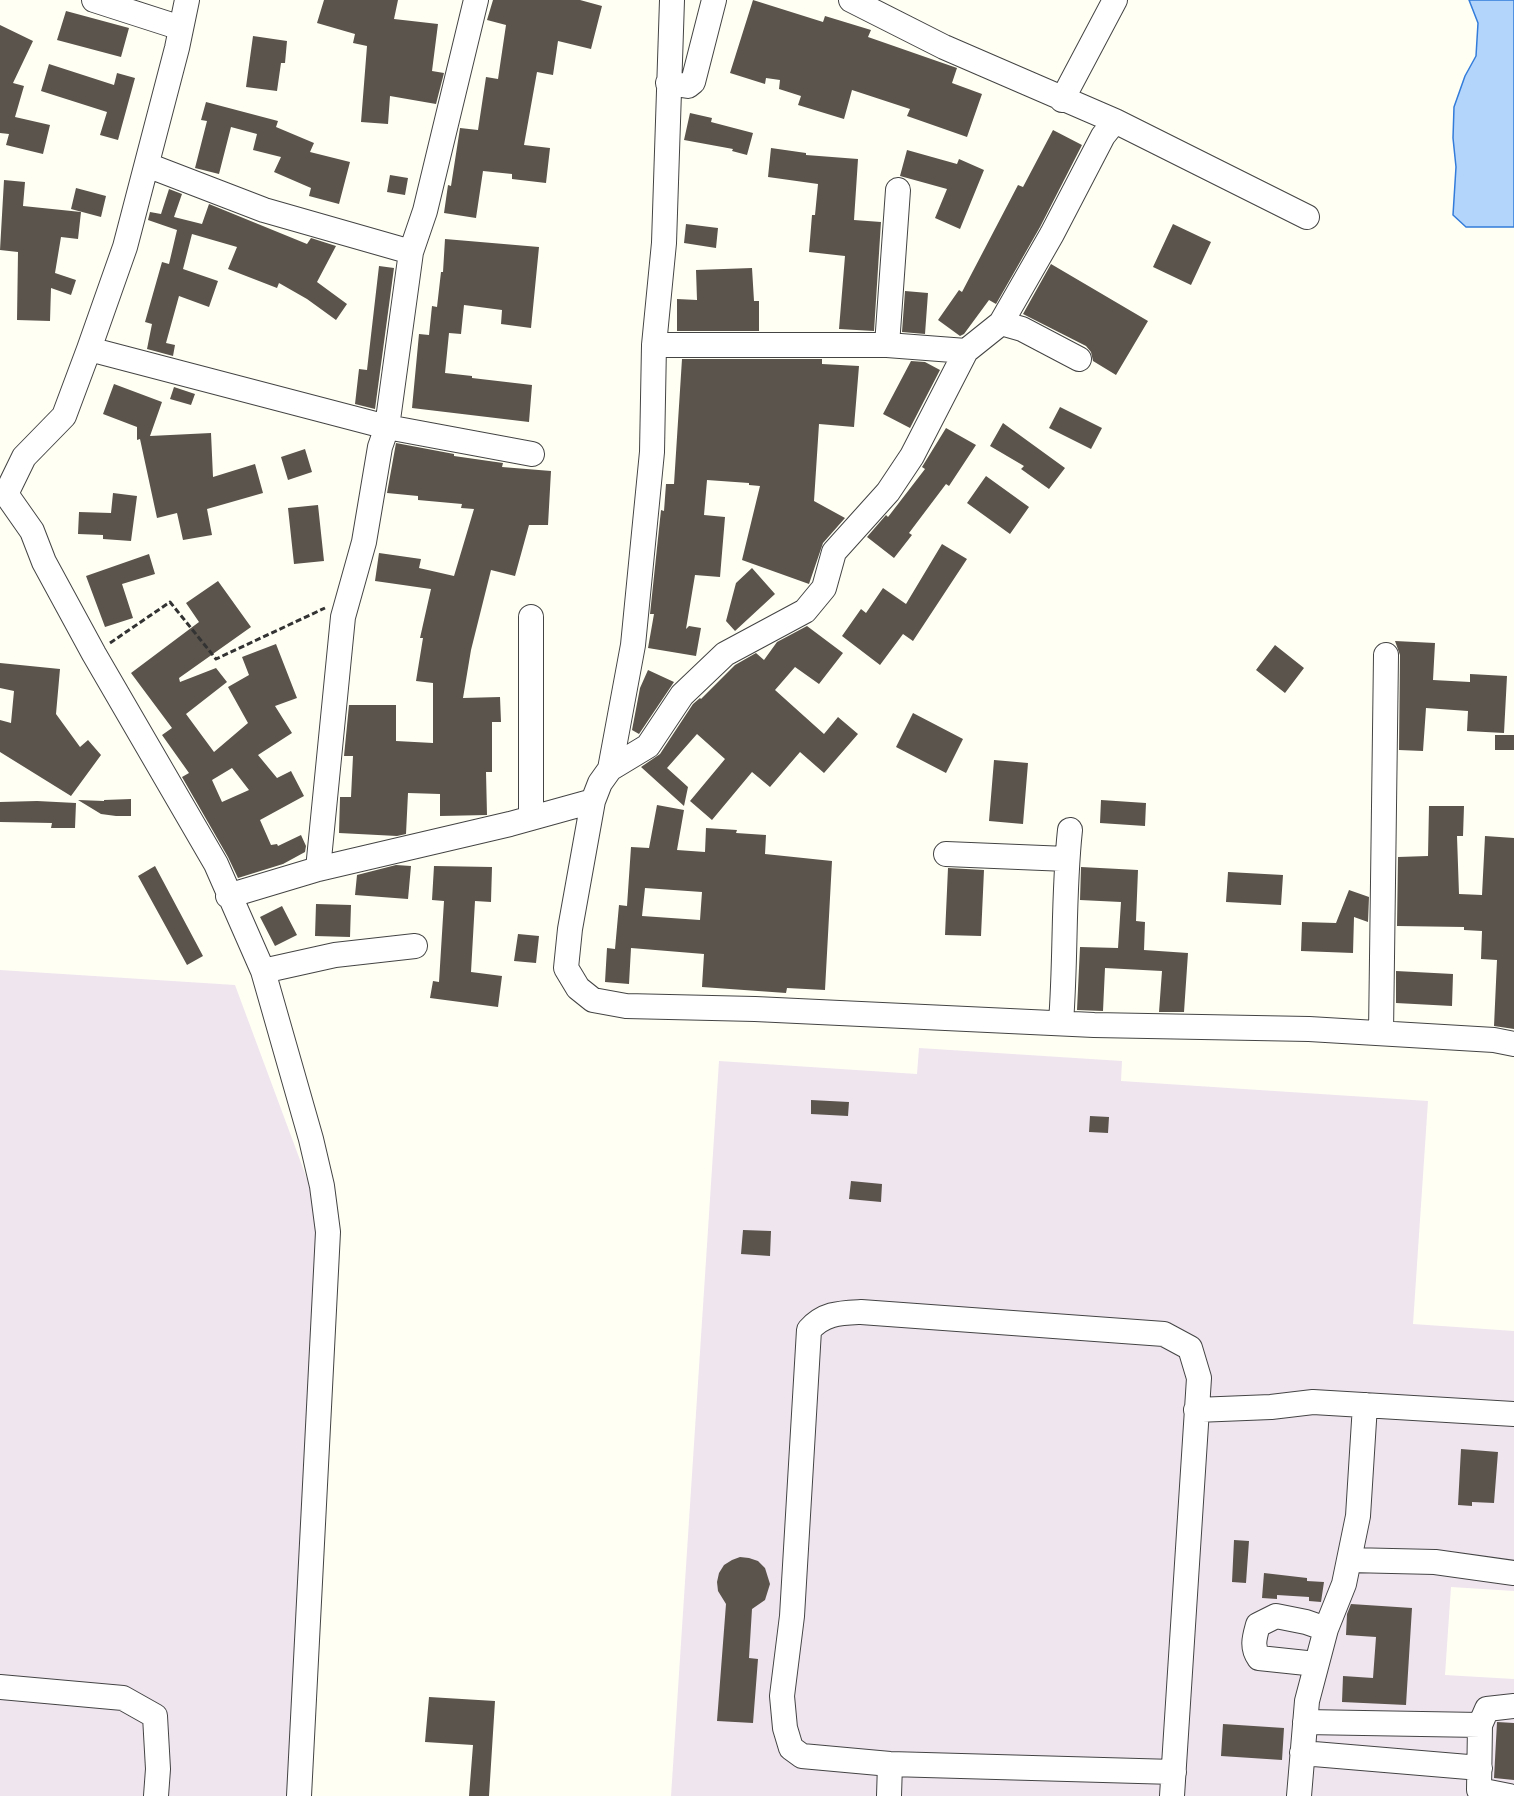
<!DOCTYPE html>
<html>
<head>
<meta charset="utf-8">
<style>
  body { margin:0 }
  canvas { display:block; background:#fffff4 }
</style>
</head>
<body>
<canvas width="1514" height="1796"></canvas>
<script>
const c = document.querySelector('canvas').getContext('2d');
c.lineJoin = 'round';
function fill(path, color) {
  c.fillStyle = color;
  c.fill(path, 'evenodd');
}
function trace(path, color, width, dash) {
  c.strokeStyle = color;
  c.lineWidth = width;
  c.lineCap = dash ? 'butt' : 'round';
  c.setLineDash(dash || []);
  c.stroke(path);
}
fill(new Path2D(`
  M0,970L235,985L323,1222L291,1796H0Z
  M919,1048L1122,1061L1121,1081L1428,1101L1413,1324L1514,1331V1591L1451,1587L1445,1675L1514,1679V1796H671L719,1061L917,1074Z`), '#efe5ef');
const water = new Path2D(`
  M1469,0H1514V227H1466L1453,215L1456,167L1453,138L1454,107L1465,76L1476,56L1478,23Z`);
fill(water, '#b3d5fc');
trace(water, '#337cda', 1.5);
fill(new Path2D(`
  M324,0H398L394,19L438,24L432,71L444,73L436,104L390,96L388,124L361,122L367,46L353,43L355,34L317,23Z
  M493,0H580L602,6L591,49L558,41L553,75L537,72L524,145L550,148L546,183L512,179V174L483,171L476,218L444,213L448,185L451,186L460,128L478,130L486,77L498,79L506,25L487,20Z
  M753,0L823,22L825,16L871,30L868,37L957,68L952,83L982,94L967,137L907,116L910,109L852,90L844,119L798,105L801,96L779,89L780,80L766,78L765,84L730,73Z
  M66,11L129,28L121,57L57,40Z
  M0,25L33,41L13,83L24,86L15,117L50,125L43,154L6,145L9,134L0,133Z
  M253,36L287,41L285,63H281L277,91L246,87Z
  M49,64L114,85L117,73L135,78L118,140L100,135L107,112L41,91Z
  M206,102L278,121L276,127L314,143L310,152L350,162L339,204L309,196L311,188L274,172L281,157L253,150L257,134L231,127L219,174L195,168L207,121L201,120Z
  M690,113L712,118L711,122L753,133L747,155L732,151L733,149L684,140Z
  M1053,130L1082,145L1040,227L996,304L989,300L964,334L960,336L938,320L959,290L962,292L1018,185L1023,187Z
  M771,148L806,153V155L858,159L854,220L881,222L874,331L839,329L845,256L809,252L812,215H815L818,184L768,177Z
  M907,150L957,164L959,159L984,170L960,229L935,218L947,189L900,176Z
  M390,175L408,178L405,195L387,192Z
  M4,180L25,182L23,206L81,212L78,239L61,237L55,273L76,280L71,295L51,288L50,321L17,320L18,252L0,250Z
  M76,188L106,196L101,217L71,209Z
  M169,189L182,194L174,217L202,224L209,204L307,244L311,238L336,246L317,282L347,304L336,320L307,299L279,283L277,288L228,269L237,247L192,234L183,269L218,281L209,307L179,296L166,343L175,345L173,356L147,349L152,324L145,322L162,262L169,264L177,230L148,220L150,212L161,214Z
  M686,224L718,228L716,248L684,243Z
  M1173,224L1211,242L1191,285L1153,267Z
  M445,239L539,247L531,328L501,324L502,310L464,305L461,334L449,333L445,373L472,376V378L532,385L529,422L412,408L419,334L429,335L432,306L437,307L441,272H443Z
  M1051,264L1148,321L1116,375L1093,361L1091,352L1086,346L1023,314Z
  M379,266L394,268L375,409L355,404L359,369L367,370Z
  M752,268L754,301H759V331H677V299L697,300L696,270Z
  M905,291L928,293L925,334L902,332Z
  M682,359H822V364L859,366L854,427L819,424L814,501L845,518L823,543L809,584L742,560L760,486L749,485V483L707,480L704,515L725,517L720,577L695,575L686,629L689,626L701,628L696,656L648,648L654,614H650L661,510L664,511L666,484H674Z
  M911,361L925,362L940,370L910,428L883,414Z
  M114,384L162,402L150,436L211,433L213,477L255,464L263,493L207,509L212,535L183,540L177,513L157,518L140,439L137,440V427L103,414Z
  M174,387L195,394L191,405L170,399Z
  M1060,407L1102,428L1091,449L1049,428Z
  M1003,423L1065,468L1049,489L1021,469L1024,466L990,446Z
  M946,428L976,445L949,486L946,484L909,533L912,535L894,558L867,537L886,515L888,517L925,469L922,467Z
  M396,443L454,454V456L503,463L502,467L551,471L548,525H529L515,576L491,570L471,650L463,698L500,697L501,722H492V772H486L487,815L440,816V794L408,793L406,834L397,836L339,833L340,797H351L353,756H344L349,705H396V741L433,743V683L416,681L423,638H420L431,589L375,581L379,553L421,559L419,568L454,576L474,509L461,508L462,504L418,500V496L387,493Z
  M305,449L312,472L288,480L281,457Z
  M986,476L1029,507L1010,534L967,503Z
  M113,493L137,496L131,541L103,539V535L78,534L79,512L111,513Z
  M318,505L324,561L294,564L288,508Z
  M942,544L967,559L913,641L903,634L880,665L842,636L861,609L866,613L883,588L906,604Z
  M149,554L155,574L122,584L133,618L105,627L86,576Z
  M752,568L775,594L735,631L726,621L736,583Z
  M218,581L251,627L179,678L180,682L216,668L227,682L186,714L214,752L248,723L228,687L249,675L242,657L276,644L297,698L275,706L292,733L258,755L277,778L291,771L304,796L260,820L271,845L277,844L278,846L301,835L306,846L305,852L283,864L238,878L228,857L182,777L189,773L162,735L172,728L131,673L199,622L186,603ZM232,768L249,790L222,802L212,780Z
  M807,626L843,653L819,684L795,667L775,690L824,734L838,717L858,734L824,773L800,752L770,787L752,772L712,820L690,801L725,759L697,734L667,768L688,787L684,806L641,767L660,754L693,704L700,698L701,699L735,665L756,653L764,660L777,642Z
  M1395,641L1435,643L1433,680L1470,682V674L1507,676L1504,733L1467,731L1468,711L1426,708L1423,751L1399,750L1400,655Z
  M1275,645L1304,668L1285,693L1256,670Z
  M0,663L60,669L56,714L80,747L88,740L101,755L71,796L0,752V720L11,723L14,691L0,688Z
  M648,670L674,682L639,734L632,730L640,688Z
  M913,713L963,739L946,773L896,747Z
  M1495,735H1514V750H1495Z
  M994,760L1028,763L1023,824L989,821Z
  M131,799V816H116L101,814L78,800L104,801V800Z
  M1101,800L1146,803L1145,826L1100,823Z
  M37,801L76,803L75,828H51L52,823L0,822V802Z
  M657,805L684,810L677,850L705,852L706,828L737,830L736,833L766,835L765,854L832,861L825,990L787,988L786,993L702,987L704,954L631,948L629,984L605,982L607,948L615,949L619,905L627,906L631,847L649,848ZM645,888L702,892L700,920L642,916Z
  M1429,806H1464L1463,836H1457L1459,894L1482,895L1485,836L1514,838V1029L1494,1026L1497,960L1481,959L1482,931L1464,930V927L1397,926L1398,857L1428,856Z
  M396,865L411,866L408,899L355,895L357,875Z
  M155,866L203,956L187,965L138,876Z
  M434,866L492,867L491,902L475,901L471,972L502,976L498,1007L430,998L433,981L439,982L444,901L432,900Z
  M1081,867L1138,870L1136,921L1145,922L1144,950L1188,953L1184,1012H1159L1162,971L1105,968L1103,1011L1077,1010L1080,947L1118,948L1121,902L1080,900Z
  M948,868L984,870L981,936L945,935Z
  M1228,872L1283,875L1281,905L1226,902Z
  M1349,890L1369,897L1368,922L1354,917L1353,953L1301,951L1302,922L1336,923Z
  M316,904L351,905L350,937L315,936Z
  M282,906L297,935L275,946L260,917Z
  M518,934L539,936L536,963L514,961Z
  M1396,971L1453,974L1452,1006L1396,1003Z
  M811,1100L849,1102L848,1116L811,1114Z
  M1090,1116L1109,1117L1108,1133L1089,1132Z
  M851,1181L882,1184L881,1202L849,1199Z
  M743,1230L771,1231L770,1256L741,1254Z
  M1461,1449L1498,1452L1494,1503L1472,1502V1506L1458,1505Z
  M1234,1540L1249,1541L1246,1583L1232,1582Z
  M740,1557L749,1558L758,1561L765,1568L770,1584L765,1600L752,1609L749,1658L758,1659L753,1723L717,1721L726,1604L718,1591L717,1582L719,1573L724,1565L732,1560Z
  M1264,1573L1307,1578V1581L1324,1582L1321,1602L1309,1601V1597L1277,1595V1599L1262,1598Z
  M1351,1604L1412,1608L1406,1705L1342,1702L1343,1676L1373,1678L1376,1637L1346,1635L1347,1614Z
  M429,1697L495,1701L489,1796H469L473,1745L425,1742Z
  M1497,1722L1514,1723V1780L1494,1778Z
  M1223,1724L1284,1728L1282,1760L1221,1756Z`), '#5b544c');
const minor = new Path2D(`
  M94,0L181,28
  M187,0L177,48L125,247L89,349L64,416L24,457L6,494L32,531L44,562L94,654L216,864L263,971L311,1139L322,1186L328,1232L299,1796
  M851,0L944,47L1115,121L1307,217
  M668,83L688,86L693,82L714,0
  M1062,100L1115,0
  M147,165L264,210L411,252L425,211L476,0
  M411,252L387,427L532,454
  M1001,323L1022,329L1079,359
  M654,345H887L966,351
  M887,345L898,190
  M89,349L387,427L380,447L364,542L343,617L318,869L228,896
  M531,617V818
  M610,769L648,746L682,695L725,654L805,611L824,588L834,552L888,492L912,456L966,351L1001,323L1052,234L1103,136L1115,121
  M593,801L570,929L566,968L578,988L593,1000L626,1006L755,1009L1094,1025L1309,1029L1494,1040L1514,1044
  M946,854L1067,859
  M318,869L510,824L593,801L600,783L610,769L633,645L652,452L654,345L664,243L672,0
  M263,971L335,955L415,946
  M1061,1022C1066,958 1063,894 1070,830
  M1381,1033L1386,655
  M1196,1410L1271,1407L1313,1402L1514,1414
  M1349,1560L1435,1562L1514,1573
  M1316,1664L1259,1658C1251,1647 1255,1636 1258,1625L1276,1616L1306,1622L1326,1629
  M0,1687L123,1698L155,1716L158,1769L156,1796
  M1305,1722L1480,1725
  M1302,1753L1480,1768
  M889,1796L890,1764
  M1172,1796L1199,1378L1190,1348L1164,1334L861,1312C840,1313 824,1313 809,1330L792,1616L782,1696L785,1728L791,1748L802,1756L890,1764L1174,1772
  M1299,1796L1307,1701L1326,1629L1344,1584L1358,1516L1365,1405
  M1509,1796L1479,1790L1480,1725L1487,1709L1514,1706`);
trace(minor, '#444', 26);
trace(new Path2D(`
  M110,643L170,602L216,659L325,608`), '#333', 3, [6, 3]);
trace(minor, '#fff', 24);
</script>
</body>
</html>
